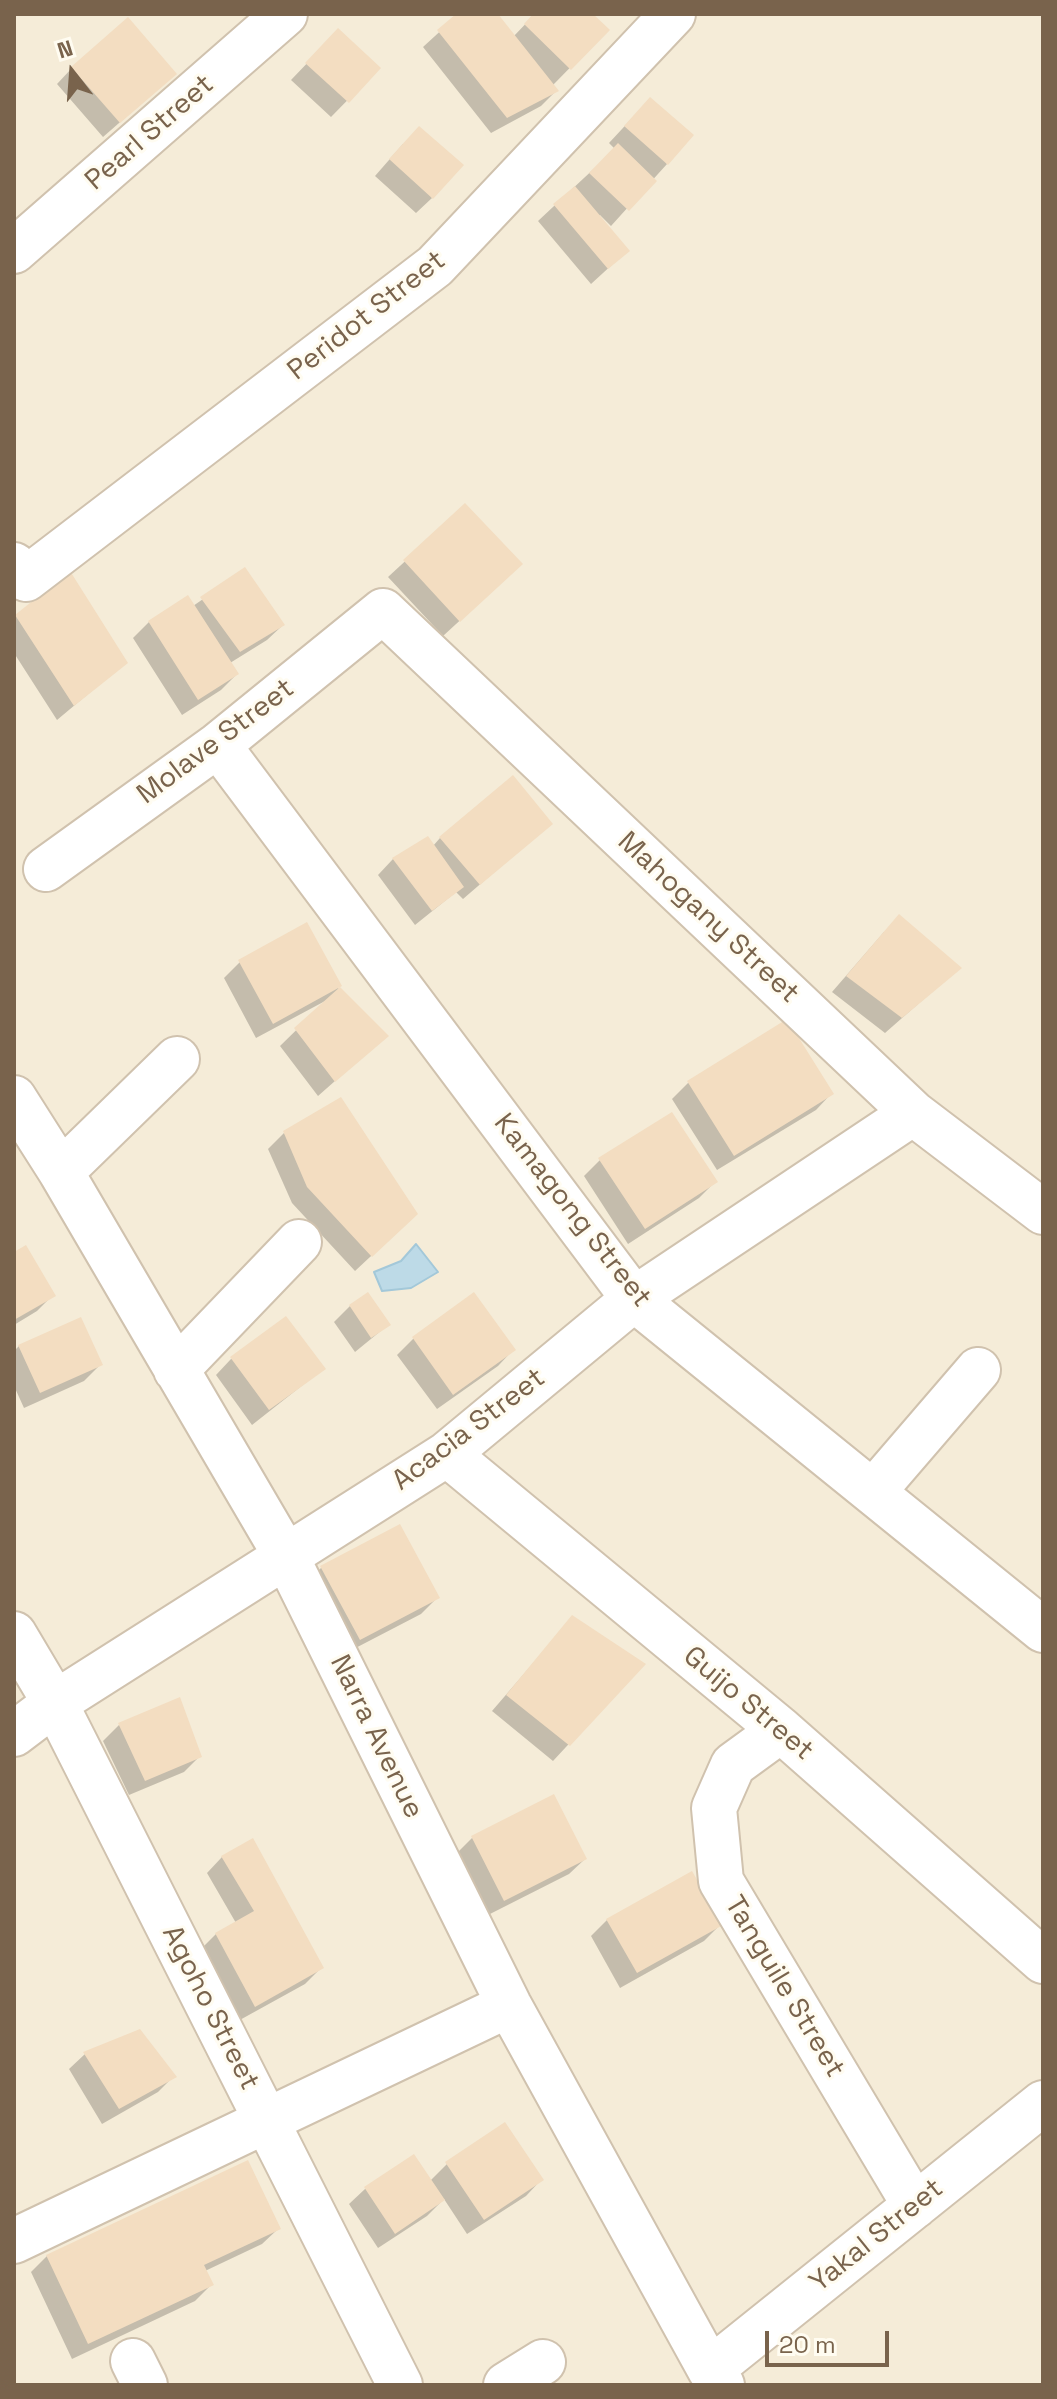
<!DOCTYPE html>
<html>
<head>
<meta charset="utf-8">
<style>
  body { margin:0 }
  #map { position:relative; width:1057px; height:2399px; overflow:hidden; background:#fdf9ea; font-family:"Space Grotesk",sans-serif }
  canvas { display:block }
  .frame { position:absolute; inset:0; border:16px solid #79634c; pointer-events:none }
  .north { position:absolute; left:32px; top:32px; width:80px; height:80px; -webkit-text-stroke:6px #fffcf1; paint-order:stroke; rotate:343deg; font-size:22px; font-weight:700; line-height:32px; text-align:center; color:#79634c }
  .north::after { content:''; display:block; margin:auto; width:28px; height:36px; background:#79634c; clip-path:polygon(50% 0,100% 100%,50% 72%,0 100%) }
  .scale { position:absolute; left:765px; top:2331px; width:124px; height:36px; box-sizing:border-box; border:4px solid #79634c; border-top:0; padding-left:10px; font-size:24px; line-height:28px; white-space:nowrap; color:#79634c; -webkit-text-stroke:6px #fffcf1; paint-order:stroke }
</style>
</head>
<body>
<div id="map">
<canvas width="1057" height="2399"></canvas>
<div class="frame"></div>
<div class="north">N</div>
<div class="scale">20 m</div>
</div>
<script>
const c = document.querySelector('canvas').getContext('2d');
c.lineJoin = 'round';
function fill(path, color) {
  c.fillStyle = color;
  c.fill(path, 'evenodd');
}
function trace(path, color, width, dash) {
  c.strokeStyle = color;
  c.lineWidth = width;
  c.lineCap = dash ? 'butt' : 'round';
  c.setLineDash(dash || []);
  c.stroke(path);
}
function label(font, color, halo, rows, align = 'center') {
  c.font = font + ' "Space Grotesk",sans-serif';
  c.lineWidth = 6;
  c.setLineDash([]);
  c.textBaseline = 'middle';
  c.strokeStyle = halo;
  c.fillStyle = color;
  for (const [text, x, y, turn = 0] of rows) {
    c.save();
    c.translate(x, y);
    c.rotate((+turn || 0) * Math.PI / 180);
    c.textAlign = isNaN(turn) ? turn : align;
    if (halo) c.strokeText(text, 0, 0);
    c.fillText(text, 0, 0);
    c.restore();
  }
}
fill(new Path2D(`
  M14,14H1043V2385H14Z`), '#f5ecd8');
const water = new Path2D(`
  M416,1244L438,1272L411,1288L382,1291L374,1272L401,1261Z`);
fill(water, '#bddae7');
trace(water, '#a3c8d9', 2);
fill(new Path2D(`
  M459,14H495L513,37L535,14H590L607,30L553,85L557,90L541,106L491,133L423,47Z
  M338,31L379,68L331,117L291,80Z
  M72,68L158,89L103,137L57,84Z
  M635,115L667,164L611,226L600,215L598,217L627,251L591,284L538,221L615,149L609,143Z
  M403,144L432,198L416,213L375,176Z
  M465,506L504,580L443,636L388,577Z
  M245,570L283,625L267,640L230,663L237,674L221,690L182,715L133,638L149,622L193,606Z
  M69,574L125,663L57,720L14,653V618Z
  M550,824L463,899L456,892L415,925L378,875L393,859L433,846L440,838Z
  M884,932L959,968L885,1033L832,992Z
  M240,962L337,987L386,1036L318,1096L280,1046L327,1000L256,1038L224,978Z
  M688,1083L831,1094L816,1110L717,1170L672,1099Z
  M284,1133L400,1229L355,1271L292,1203L268,1149Z
  M600,1160L715,1182L699,1198L628,1244L584,1176Z
  M14,1254L53,1295L37,1311L14,1325Z
  M474,1295L513,1350L498,1366L437,1409L397,1355L413,1339Z
  M350,1306L388,1325L355,1352L334,1322Z
  M19,1346L100,1365L84,1381L24,1408L14,1386V1351Z
  M231,1359L323,1369L252,1425L216,1375Z
  M322,1567L437,1598L421,1614L344,1654L306,1583Z
  M573,1617L643,1664L553,1761L492,1711Z
  M179,1700L200,1756L184,1772L129,1795L103,1741L119,1725Z
  M472,1838L585,1859L569,1874L488,1915L456,1854Z
  M222,1857L321,1968L305,1984L238,2021L200,1950L216,1934L236,1923L207,1873Z
  M607,1920L720,1925L704,1941L620,1988L591,1936Z
  M85,2054L174,2076L158,2092L102,2124L69,2069Z
  M447,2164L541,2180L526,2196L467,2234L444,2199L427,2216L378,2248L349,2204L365,2189L430,2181Z
  M278,2229L262,2244L205,2271L211,2285L195,2301L72,2359L31,2272L47,2256Z`), '#0003');
fill(new Path2D(`
  M456,14H498L559,91L507,118L437,30Z
  M533,14H593L610,30L571,70L524,24Z
  M128,17L177,74L120,123L71,67Z
  M338,28L381,68L349,103L305,63Z
  M650,97L694,135L668,165L624,126Z
  M419,126L464,165L433,199L389,159Z
  M618,143L657,181L629,211L589,173Z
  M575,186L630,251L608,269L553,204Z
  M465,503L523,564L460,622L403,560Z
  M245,567L285,625L240,652L200,597Z
  M70,571L128,663L74,706L15,615Z
  M188,595L239,674L198,700L148,621Z
  M513,775L553,824L480,885L439,837Z
  M428,836L464,887L432,911L392,858Z
  M899,914L962,968L902,1018L846,976Z
  M307,922L342,986L273,1024L238,960Z
  M340,987L389,1036L335,1082L294,1028Z
  M787,1019L834,1094L734,1156L687,1081Z
  M341,1097L418,1214L372,1257L307,1187L283,1131Z
  M672,1112L718,1182L645,1229L598,1158Z
  M26,1245L56,1296L14,1320V1252Z
  M368,1292L391,1325L371,1338L349,1305Z
  M474,1292L516,1350L453,1395L412,1337Z
  M286,1316L326,1369L269,1410L230,1357Z
  M81,1317L103,1365L40,1393L18,1345Z
  M400,1524L440,1598L360,1640L320,1566Z
  M572,1615L646,1664L570,1746L506,1695Z
  M180,1697L202,1757L145,1781L118,1723Z
  M554,1794L587,1859L504,1901L471,1836Z
  M253,1838L324,1968L255,2007L215,1933L254,1911L221,1856Z
  M692,1871L723,1925L637,1973L606,1919Z
  M140,2029L177,2077L119,2109L83,2052Z
  M505,2122L544,2180L484,2220L445,2162Z
  M414,2154L445,2200L395,2234L364,2187Z
  M248,2160L281,2229L204,2265L214,2285L88,2344L46,2255Z`), '#f3ddc1');
const minor = new Path2D(`
  M14,251L285,14
  M14,565L26,579L435,266L673,14
  M218,745L634,1299L1043,1630
  M46,869L218,745L383,611L913,1113L1043,1212
  M14,1098L61,1172L287,1558L509,2005L710,2370L722,2385
  M61,1172L177,1059
  M176,1370L299,1242
  M447,1454L781,1730L1043,1961
  M873,1492L978,1370
  M14,1634L55,1703L400,2385
  M781,1730L733,1765L714,1808L721,1881L915,2206
  M14,1734L55,1703L447,1454L634,1299L913,1113
  M14,2241L509,2005
  M133,2361L145,2385
  M710,2370L1043,2103
  M506,2385L543,2362`);
trace(minor, '#d0c2ae', 48);
trace(minor, '#fff', 44);
label('28px', '#79634c', '#fffcf1', [
  ["Pearl Street",150,133,-41],
  ["Peridot Street",367,316,-38],
  ["Molave Street",216,742,-37],
  ["Mahogany Street",708,918,43],
  ["Kamagong Street",572,1211,52],
  ["Acacia Street",469,1430,-37],
  ["Guijo Street",748,1704,40],
  ["Narra Avenue",376,1737,64],
  ["Tanguile Street",784,1987,59],
  ["Agoho Street",210,2008,63],
  ["Yakal Street",877,2236,-39]
]);
</script>
</body>
</html>
